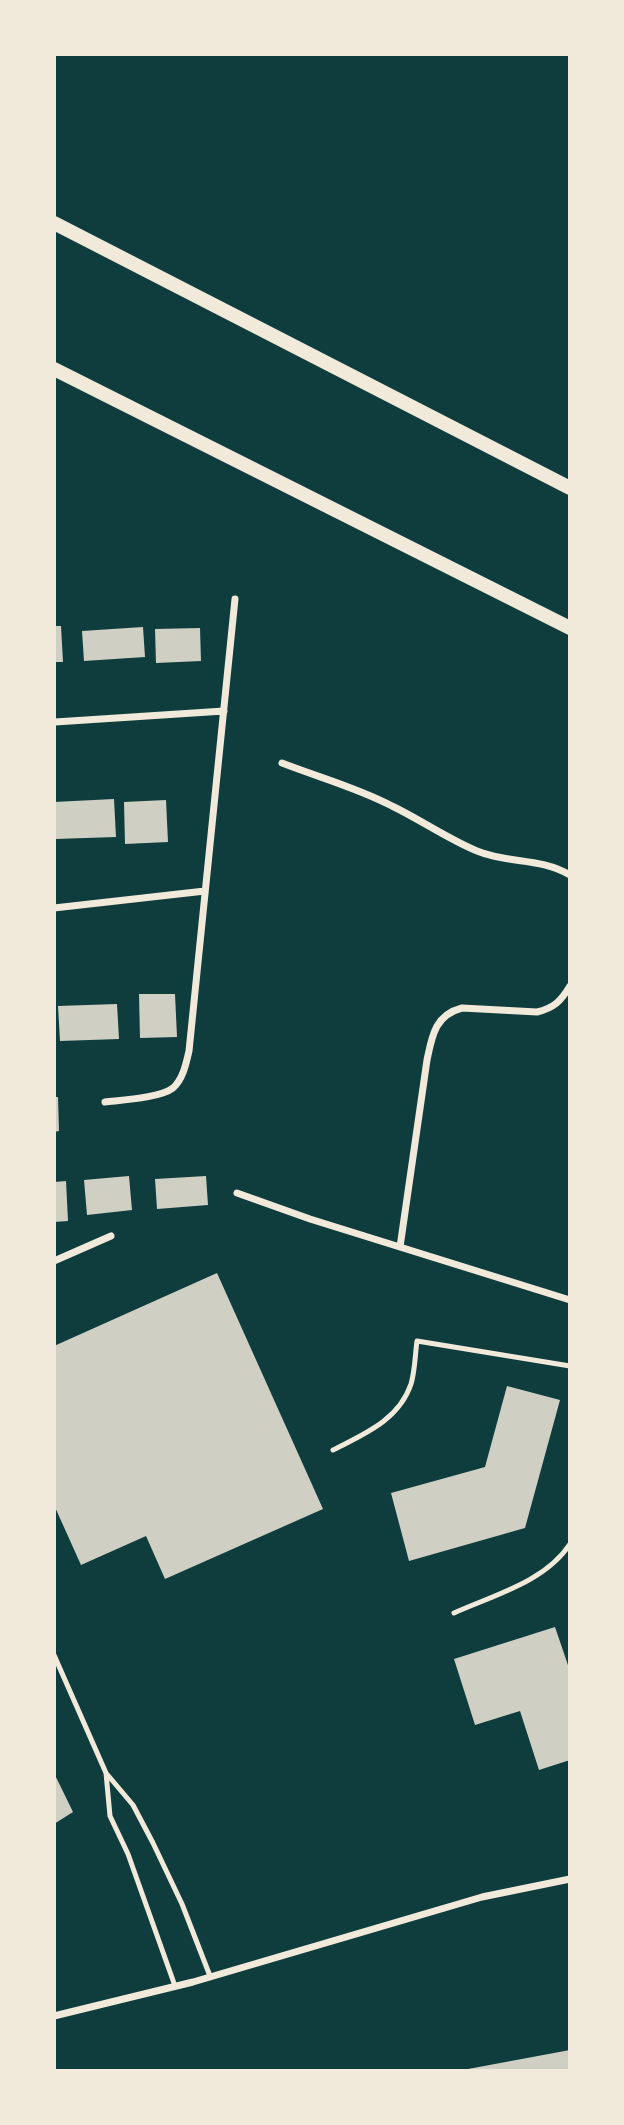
<!DOCTYPE html>
<html>
<head>
<meta charset="utf-8">
<style>
  body { margin:0 }
  #map { position:relative; width:624px; height:2125px; overflow:hidden; background:#0f3d3e; font-family:Jost,sans-serif }
  canvas { display:block }
  .frame { position:absolute; inset:0; border:56px solid #f1e9da; pointer-events:none }
</style>
</head>
<body>
<div id="map">
<canvas width="624" height="2125"></canvas>
<div class="frame"></div>
</div>
<script>
const c = document.querySelector('canvas').getContext('2d');
c.lineJoin = 'round';
function fill(path, color) {
  c.fillStyle = color;
  c.fill(path, 'evenodd');
}
function trace(path, color, width, dash) {
  c.strokeStyle = color;
  c.lineWidth = width;
  c.lineCap = dash ? 'butt' : 'round';
  c.setLineDash(dash || []);
  c.stroke(path);
}
fill(new Path2D(`
  M54,626H61L63,662H54Z
  M143,627L145,657L84,661L82,631Z
  M200,628L201,661L156,663L155,629Z
  M114,799L116,837L55,839L54,802Z
  M166,800L168,842L125,844L124,802Z
  M139,994H175L177,1037L140,1038Z
  M117,1004L119,1039L60,1041L58,1006Z
  M54,1097H58L59,1131L54,1132Z
  M129,1176L132,1210L87,1215L84,1180Z
  M206,1176L208,1205L157,1209L155,1179Z
  M66,1181L68,1221L54,1222V1182Z
  M217,1273L323,1509L165,1579L146,1536L81,1565L54,1505V1346Z
  M507,1386L560,1400L525,1528L409,1561L391,1493L485,1467Z
  M555,1627L570,1671V1760L539,1770L520,1711L475,1725L454,1659Z
  M54,1773L73,1812L54,1824Z
  M570,2050V2071H468V2069Z`), '#cfcfc3');
trace(new Path2D(`
  M333,1450C364,1434 399,1420 411,1384C415,1371 415,1355 417,1341L570,1366
  M454,1613C494,1595 545,1582 570,1544
  M54,1655L106,1773L133,1805L153,1843L182,1904L210,1976
  M106,1773L110,1816L128,1854L175,1986`), '#f1e9da', 5);
trace(new Path2D(`
  M55,722L224,711
  M282,763C318,777 358,788 392,806C421,820 448,839 477,851C508,864 540,857 570,875
  M54,908L205,891
  M105,1102C122,1100 160,1098 173,1088C183,1079 186,1064 189,1051L235,599
  M237,1193L310,1219L570,1300
  M400,1247L427,1060C432,1036 435,1015 462,1008L537,1012C554,1008 561,1001 570,986
  M54,1261L111,1236
  M54,2016L193,1982L482,1897L570,1879`), '#f1e9da', 7);
trace(new Path2D(`
  M54,223L570,488
  M54,369L570,628`), '#f1e9da', 14);
</script>
</body>
</html>
